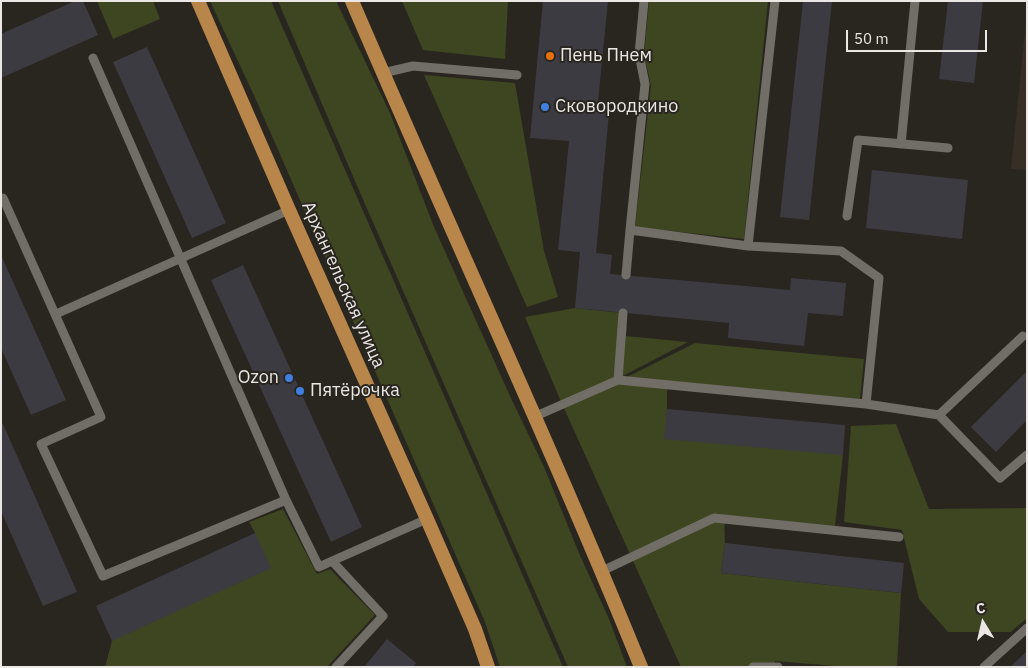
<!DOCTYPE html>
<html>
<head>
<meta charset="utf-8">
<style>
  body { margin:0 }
  #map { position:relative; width:1028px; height:668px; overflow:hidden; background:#292620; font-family:"IBM Plex Sans",sans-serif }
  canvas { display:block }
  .frame { position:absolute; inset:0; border:2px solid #eae7e4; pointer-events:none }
  .north { position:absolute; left:958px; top:598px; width:50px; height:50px; -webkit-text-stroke:4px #292620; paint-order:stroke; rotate:351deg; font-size:14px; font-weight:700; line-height:20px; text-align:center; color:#eae7e4 }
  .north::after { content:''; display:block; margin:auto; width:18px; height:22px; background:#eae7e4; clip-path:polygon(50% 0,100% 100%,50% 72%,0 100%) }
  .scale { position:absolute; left:846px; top:30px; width:141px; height:22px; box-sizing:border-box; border:2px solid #eae7e4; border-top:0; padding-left:6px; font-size:15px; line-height:18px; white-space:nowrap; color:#eae7e4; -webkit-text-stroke:4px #292620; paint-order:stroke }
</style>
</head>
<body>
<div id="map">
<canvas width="1028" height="668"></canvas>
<div class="frame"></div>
<div class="north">С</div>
<div class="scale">50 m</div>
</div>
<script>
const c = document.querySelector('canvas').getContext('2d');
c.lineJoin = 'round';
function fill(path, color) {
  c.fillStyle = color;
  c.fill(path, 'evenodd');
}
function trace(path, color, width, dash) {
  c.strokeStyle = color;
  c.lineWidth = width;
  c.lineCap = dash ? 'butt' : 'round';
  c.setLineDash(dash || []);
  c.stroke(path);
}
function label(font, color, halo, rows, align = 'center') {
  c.font = font + ' "IBM Plex Sans",sans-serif';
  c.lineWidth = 4;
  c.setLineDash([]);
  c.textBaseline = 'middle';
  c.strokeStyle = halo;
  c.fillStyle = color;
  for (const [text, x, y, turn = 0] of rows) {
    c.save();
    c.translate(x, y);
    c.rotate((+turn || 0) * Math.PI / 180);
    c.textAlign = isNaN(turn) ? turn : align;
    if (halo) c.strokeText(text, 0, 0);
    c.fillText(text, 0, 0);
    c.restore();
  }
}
fill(new Path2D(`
  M1027,11V170L1011,169Z`), '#372f25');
fill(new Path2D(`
  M97,1H153L160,19L113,39Z
  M210,1H271L563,667H500L485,622L257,102Z
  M278,1H336L390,113L434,227L510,396L544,467L579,553L609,619L627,667H568L361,195Z
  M402,1H508L505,59L423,50Z
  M649,1H768L744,239L635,227L651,86L644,55Z
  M424,75L515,83L544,251L558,297L527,307Z
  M575,308L623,313L627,327L626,336L688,342L621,377H627L695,343L864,359L860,399L667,381V409L843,455L835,526L724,516L725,543L721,573L901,593L897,667H847L775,661V667H681L562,404L525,317Z
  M896,424L929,509L1027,508V618L1011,632H948L919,599L902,530L844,522L851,426Z
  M283,509L317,574L330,569L375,615L327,667H105L112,641L255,533L249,522Z`), '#3d4521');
fill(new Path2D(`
  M75,1H83L98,35L1,78V34Z
  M543,1H608L597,112L609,113L596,253L612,255L610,274L790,290L791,278L846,283L843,316L808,313L804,346L728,338L729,323L575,308L580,252L558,250L569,141L530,138Z
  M803,1H832L809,220L780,217Z
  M948,1H983L974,83L939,79Z
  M147,47L226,223L192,238L113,62Z
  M872,170L968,180L962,239L866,228Z
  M1,255L66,400L31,415L1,348Z
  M243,265L362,527L331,542L211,280Z
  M1027,371V420L996,452L971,427Z
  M667,409L845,425L843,455L664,439Z
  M3,424L77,592L43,606L1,511V425Z
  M255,533L271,568L112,641L96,606Z
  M725,543L904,563L901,593L721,573Z
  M387,639L416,663L413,667H364Z
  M1027,651V667H1010Z`), '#3c3b42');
trace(new Path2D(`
  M93,58L286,500L319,567L332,561
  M383,73L413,66L517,75
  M901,144L915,1
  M1,198H3L101,417L41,444L103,576L286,500
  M847,216L858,140L948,148
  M630,230L645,84L639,54L644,1
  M748,246L775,1
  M626,275L630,230L748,246L841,251L879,278L866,404
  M56,314L289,210
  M618,380L623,313
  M939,415L1023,336
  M536,416L618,380L866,404L939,415L1000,478L1027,455
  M602,571L714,518L899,537
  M336,667L383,616L332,561L427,519
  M753,667H778
  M984,667L1027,628`), '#716d67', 9);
trace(new Path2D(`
  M198,1L289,210L427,519L475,629L488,667
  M352,1C447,223 550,443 641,667`), '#b8864a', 14);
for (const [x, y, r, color] of [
  [550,56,5,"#e8710a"],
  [545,107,5,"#3f7fe0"],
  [289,378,5,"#3f7fe0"],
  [300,391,5,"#3f7fe0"]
]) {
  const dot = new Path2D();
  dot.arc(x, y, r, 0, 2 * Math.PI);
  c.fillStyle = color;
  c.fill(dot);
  trace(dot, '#292620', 2);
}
label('18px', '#eae7e4', '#292620', [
  ["Пень Пнем",560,56],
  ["Сковородкино",555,107],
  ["Ozon",279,378,"right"],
  ["Пятёрочка",310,391]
], 'left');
label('18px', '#eae7e4', '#292620', [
  ["Архангельская улица",343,285,66]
]);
</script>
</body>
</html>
